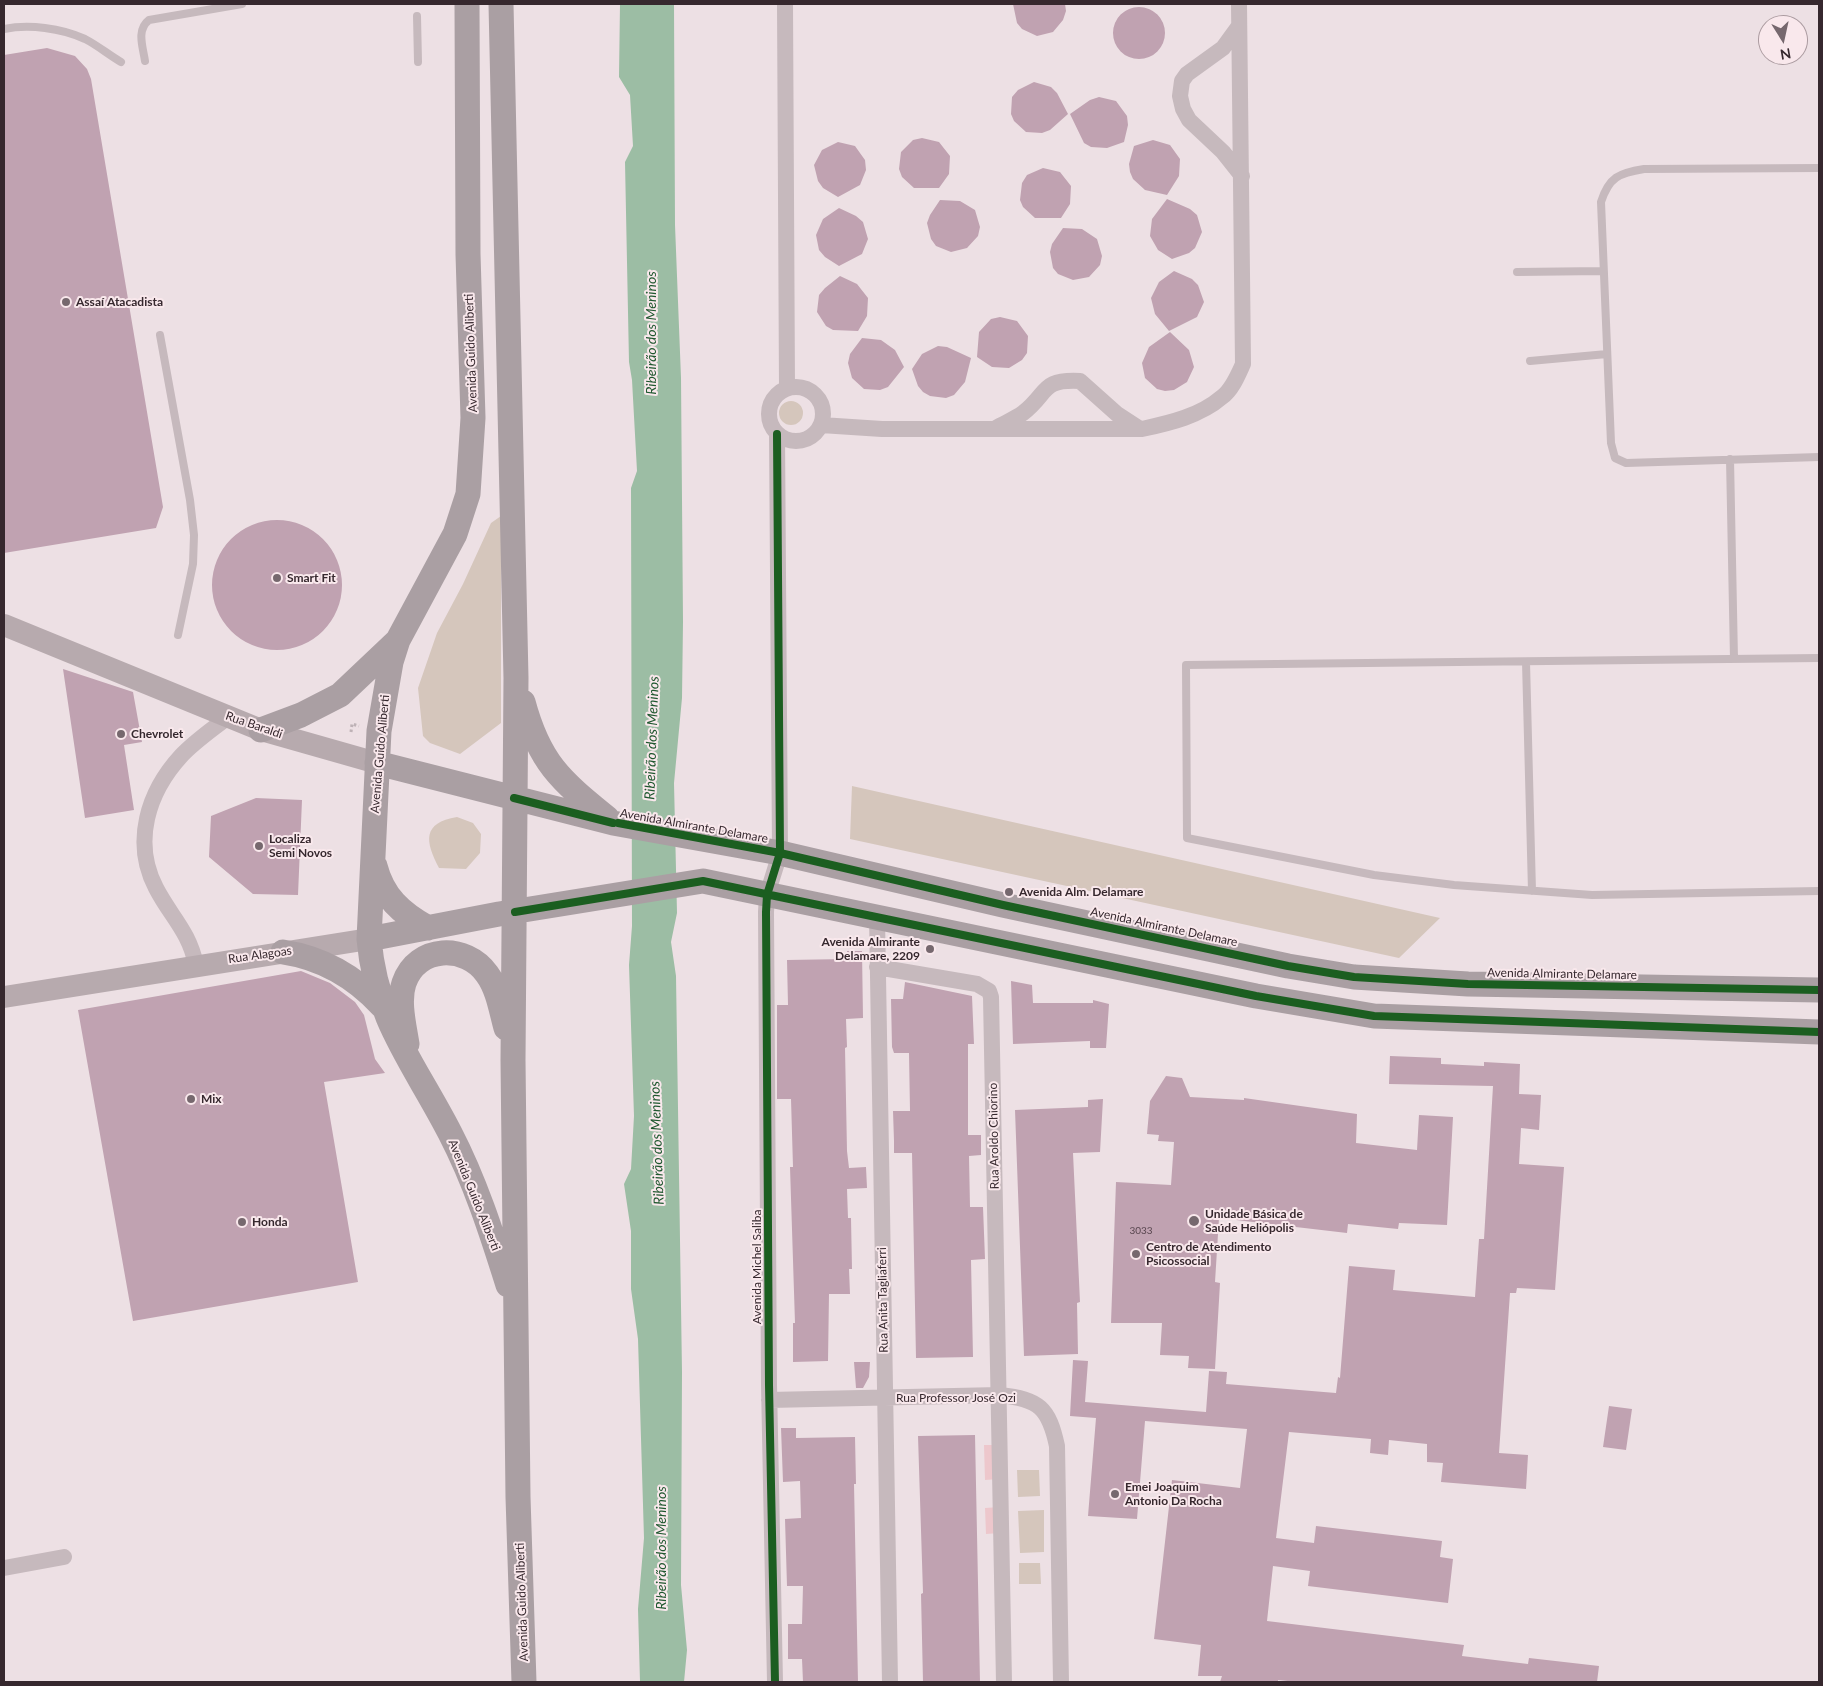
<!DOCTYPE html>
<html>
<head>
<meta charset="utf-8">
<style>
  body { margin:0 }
  #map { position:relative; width:1823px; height:1686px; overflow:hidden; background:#ede0e4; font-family:Lato,sans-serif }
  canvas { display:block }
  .frame { position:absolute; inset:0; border:5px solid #36282e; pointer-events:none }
  .north { position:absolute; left:1758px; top:15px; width:50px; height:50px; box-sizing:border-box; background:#f9e8ec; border:1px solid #ab9ba0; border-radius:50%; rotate:170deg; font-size:14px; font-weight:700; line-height:20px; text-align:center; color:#36282e }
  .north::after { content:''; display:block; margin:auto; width:18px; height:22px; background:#76686e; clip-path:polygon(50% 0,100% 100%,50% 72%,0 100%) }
</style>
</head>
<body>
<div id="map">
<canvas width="1823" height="1686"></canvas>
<div class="frame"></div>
<div class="north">N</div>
</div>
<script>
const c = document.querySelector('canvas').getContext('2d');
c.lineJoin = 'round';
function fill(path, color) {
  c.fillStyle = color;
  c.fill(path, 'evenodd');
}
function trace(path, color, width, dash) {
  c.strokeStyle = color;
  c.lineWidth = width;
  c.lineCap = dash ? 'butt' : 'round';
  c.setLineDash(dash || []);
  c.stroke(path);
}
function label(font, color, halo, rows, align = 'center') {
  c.font = font + ' Lato,sans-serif';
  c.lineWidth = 4;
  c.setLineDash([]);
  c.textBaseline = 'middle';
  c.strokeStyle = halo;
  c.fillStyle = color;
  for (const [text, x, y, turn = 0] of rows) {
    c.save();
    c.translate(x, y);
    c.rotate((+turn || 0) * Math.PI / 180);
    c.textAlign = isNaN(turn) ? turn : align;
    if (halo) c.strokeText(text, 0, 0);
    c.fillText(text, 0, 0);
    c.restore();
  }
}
fill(new Path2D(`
  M779 413a12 12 0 1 1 24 0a12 12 0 1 1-24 0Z
  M501,516V723L460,754L430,743L423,736L418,688L437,633L463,584L491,523Z
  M852,786L1440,918L1399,958L850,839Z
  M457,817L473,823L481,834L480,853L466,869L439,868C425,841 422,823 457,817Z
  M1017,1470H1039L1040,1496L1018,1497Z
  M1044,1510V1552L1020,1553L1018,1511Z
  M1019,1563H1040L1041,1584H1019Z`), '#d5c6bc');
fill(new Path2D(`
  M984,1445H997L999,1479L985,1480Z
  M1000,1507V1533L986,1534L985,1508Z`), '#edc7cc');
fill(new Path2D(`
  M620,4H674L675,225L681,378L683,622L682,698L674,783L677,913L671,942L676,976L682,1372L681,1585L687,1650L684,1682H640L638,1609L644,1538L638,1339L631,1289V1231L624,1184L631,1169L634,1116L629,965L632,926L631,488L637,471L632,380L629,362L625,162L633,146L630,95L619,77Z`), '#9cbda4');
fill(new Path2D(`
  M1013,4H1065L1066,11L1063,20L1053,32L1037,36L1022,29L1017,23Z
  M1113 33a26 26 0 1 1 52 0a26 26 0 1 1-52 0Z
  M47,48L75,56L87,69L91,79L163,507L156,528L4,553V55Z
  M1034,82L1051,87L1057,93L1068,114L1050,130L1042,133L1026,132L1014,121L1011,114L1012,97L1018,90Z
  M1099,97L1116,101L1127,116L1128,125L1124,142L1107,148L1091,147L1084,143L1070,114L1090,100Z
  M922,138L939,142L950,156L949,174L939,188H914L902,177L899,169L901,152L913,140Z
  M1153,140L1170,145L1180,159L1179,176L1167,195L1145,190L1133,179L1130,172L1129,164L1134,146Z
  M838,142L855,146L865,160L866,170L860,185L838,197L823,188L818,181L814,165L822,150Z
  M1043,168L1060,172L1071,186L1070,204L1061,218H1035L1023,207L1020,200L1022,183L1027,175Z
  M1167,199L1190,209L1197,215L1202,232L1195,248L1189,253L1172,259L1158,250L1150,236L1152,219Z
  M940,200L960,201L975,210L980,227L978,236L967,248L951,252L936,246L931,239L927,223L930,215Z
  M839,208L856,216L863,222L868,239L862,254L839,266L825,257L819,250L816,235L823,219Z
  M1063,228L1082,229L1097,239L1102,256L1100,265L1089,277L1073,280L1058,274L1053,268L1050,252L1052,244Z
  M1174,271L1192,279L1198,285L1204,302L1197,317L1169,331L1155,314L1151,298L1159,282Z
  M840,276L857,284L868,298L867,316L858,331L833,330L826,326L817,312L819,295L825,288Z
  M1000,317L1017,321L1028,336L1027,353L1022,360L1009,368L992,367L977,357L979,332L991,319Z
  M1170,332L1189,350L1194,367L1187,382L1174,390L1165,391L1157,389L1145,378L1142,363L1149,347Z
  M862,338L881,340L895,350L904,367L888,387L880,390L864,389L852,378L848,363L850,354Z
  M938,346L947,347L971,358L965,382L954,395L946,398L930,396L923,392L918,386L912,369L922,354Z
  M212 585a65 65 0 1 1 130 0a65 65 0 1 1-130 0Z
  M63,669L133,692L142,742L124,745L134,810L85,818Z
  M256,798L302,800L298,895L253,894L209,857L211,816Z
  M847,951H862L863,1018L846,1019L847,1047L845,1048L847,1151L849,1168L866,1167L867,1188L847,1189L848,1218H851L852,1269H849L850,1294H829L828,1361L793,1362V1323H795L790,1167H793L791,1099H777V1005H788L787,960L847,959Z
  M301,971L330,983L355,1002L364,1015L375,1059L385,1073L324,1082L358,1282L133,1321L78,1010Z
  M1011,981L1032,985L1033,1003H1093V1000L1109,1004L1106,1048H1090V1041L1013,1044Z
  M905,982L972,996L974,1044H968V1135H981V1155L969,1156L970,1207H983L985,1259L971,1260L973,1357L916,1358L912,1153H894V1141L893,1111H910L909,1053H894L892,1047L891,999H903Z
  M1390,1056L1441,1058V1064L1484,1066V1062L1520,1064L1519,1094L1541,1095L1539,1130L1521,1128L1519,1164L1564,1167L1555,1290L1517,1288L1516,1293H1510L1499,1453L1528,1455L1526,1489L1441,1482L1443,1463L1427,1462V1444L1389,1440L1388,1455L1370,1453L1371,1439L1289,1432L1276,1538L1314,1543L1316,1526L1442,1541L1440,1557L1453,1559L1448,1603L1308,1586L1310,1571L1273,1566L1267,1621L1464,1645L1462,1656L1528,1664L1529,1658L1599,1666L1597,1682H1297L1278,1680V1682H1220L1222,1676H1198L1201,1645L1154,1639L1172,1480L1240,1488L1247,1429L1145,1421L1137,1519L1088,1516L1096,1418L1070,1416L1073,1360L1088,1361L1085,1402L1206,1412L1209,1371L1227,1372L1226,1384L1336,1393L1338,1377L1340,1378L1349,1266L1395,1270L1393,1290L1475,1297L1479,1239H1484L1493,1086L1389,1084Z
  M1166,1076L1182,1078L1190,1097L1244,1100V1098L1357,1114L1356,1143L1417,1150L1419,1115L1453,1117L1447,1225L1399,1223L1398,1229L1348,1224L1347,1233L1219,1218L1215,1282L1220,1283L1215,1369L1188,1368L1189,1356L1160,1355L1162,1323H1111L1116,1182L1171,1185L1174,1142L1158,1141L1159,1135L1147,1134L1150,1101Z
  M1103,1099L1100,1152L1073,1153L1080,1302L1077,1303L1078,1354L1024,1356L1015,1110L1088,1107V1100Z
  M854,1362H870L869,1377L863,1388H856Z
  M1609,1406L1632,1409L1626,1450L1603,1447Z
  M781,1428H796V1438L855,1437L856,1484H854L858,1682H803L802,1659H788V1624H802L803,1586H787L785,1519L801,1518L800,1481L783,1482Z
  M975,1435L980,1682H923L921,1594L923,1593L918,1436Z`), '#c0a2b1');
trace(new Path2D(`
  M4,4H5
  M351,732L352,724L359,726`), '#beb2b6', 3, [2.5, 2.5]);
trace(new Path2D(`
  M417,16L418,62
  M4,29C29,24 61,28 85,39C97,45 109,55 121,62
  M145,61C143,47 136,30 149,20L242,4
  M1819,168L1644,169C1619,173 1609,177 1601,202L1611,443L1615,458L1626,463L1819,457
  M1517,272L1603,271
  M160,335L190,500L194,535L193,564L178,635
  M1530,361L1607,354
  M1730,459L1734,659
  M1819,658L1186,665L1187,838L1374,875L1454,885L1592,895L1819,891
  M1526,662L1532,891`), '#c6b9bd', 8);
trace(new Path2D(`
  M785,4L787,388
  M1239,26L1223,48L1187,74L1182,81L1180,96L1183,109L1189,120L1223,152L1242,176
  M769 414a27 27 0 1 1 54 0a27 27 0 1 1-54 0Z
  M821,425L882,429H1142C1170,423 1200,416 1222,397C1232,390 1238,375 1243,364L1239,4
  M996,428C1004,423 1015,419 1023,413C1049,393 1040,379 1080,381L1117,414L1140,429
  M877,917L890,1682
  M196,965C189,931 171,917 156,888C132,842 148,792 181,756C195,741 213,729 228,717
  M877,967L977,984L989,991L991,997L1004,1682
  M769,1400L1000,1395C1039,1399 1049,1408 1057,1446L1061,1682
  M4,1568L64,1557
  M775,1682L769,1385L766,912L767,895L780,853L777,434`), '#c6b9bd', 16);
trace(new Path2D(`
  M4,625L261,730L377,763
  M4,997L369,939`), '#b7aaae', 22);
trace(new Path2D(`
  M467,4L468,254L473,418L468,494L455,534L398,640L391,662L379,731L369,939C376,1021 414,1063 450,1133C475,1181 492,1234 508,1285
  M501,4L516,678L513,1060L518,1497L524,1682
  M523,702C539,762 560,780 607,818
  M261,730L301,715L340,695L396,642
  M377,763L613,823L780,853L1003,905L1288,966L1354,977L1468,984L1819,990
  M375,866C383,897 401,913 428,928
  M369,939L499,914L703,881L1256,996L1374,1016L1819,1032
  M283,952C323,958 355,977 382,1006
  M407,1044C404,1025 398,1001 404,983C417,945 466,944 487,974C498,989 501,1010 506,1028`), '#aa9fa3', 25);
trace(new Path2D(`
  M514,798L613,823
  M618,823L780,853L1003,905L1288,966L1354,977L1468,984L1819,990
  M515,912L703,881L1256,996L1374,1016L1819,1032
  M775,1682L769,1385L766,912L767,895L780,853L777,434`), '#1b5e20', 8);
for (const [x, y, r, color] of [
  [66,302,5,"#76686e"],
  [277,578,5,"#76686e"],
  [121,734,5,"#76686e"],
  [259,846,5,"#76686e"],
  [1009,892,5,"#76686e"],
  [930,949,5,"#76686e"],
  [191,1099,5,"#76686e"],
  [1194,1221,6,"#76686e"],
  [242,1222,5,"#76686e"],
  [1136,1254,5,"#76686e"],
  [1115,1494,5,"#76686e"]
]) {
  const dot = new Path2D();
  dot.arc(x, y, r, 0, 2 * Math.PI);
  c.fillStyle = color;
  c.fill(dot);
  trace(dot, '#f9e8ec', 2);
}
label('10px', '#58464f', null, [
  ["3033",1141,1231]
]);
label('bold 12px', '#36282e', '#f9e8ec', [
  ["Assaí Atacadista",76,302],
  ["Smart Fit",287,578],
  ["Chevrolet",131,734],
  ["Localiza",269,839],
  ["Semi Novos",269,853],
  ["Avenida Alm. Delamare",1019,892],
  ["Avenida Almirante",920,942,"right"],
  ["Delamare, 2209",920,956,"right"],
  ["Mix",201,1099],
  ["Unidade Básica de",1205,1214],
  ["Saúde Heliópolis",1205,1228],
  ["Honda",252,1222],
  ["Centro de Atendimento",1146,1247],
  ["Psicossocial",1146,1261],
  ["Emei Joaquim",1125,1487],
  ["Antonio Da Rocha",1125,1501]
], 'left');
label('12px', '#36282e', '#f9e8ec', [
  ["Avenida Guido Aliberti",471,353,-92],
  ["Rua Baraldi",254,725,19],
  ["Avenida Guido Aliberti",380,754,-85],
  ["Avenida Almirante Delamare",694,826,10],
  ["Avenida Almirante Delamare",1164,927,12],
  ["Rua Alagoas",260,955,-8],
  ["Avenida Almirante Delamare",1562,974,1],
  ["Rua Aroldo Chiorino",994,1136,-91],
  ["Avenida Guido Aliberti",474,1195,68],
  ["Avenida Michel Saliba",757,1267,-90],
  ["Rua Anita Tagliaferri",883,1300,-91],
  ["Rua Professor José Ozi",956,1398],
  ["Avenida Guido Aliberti",522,1602,-92]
]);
label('italic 14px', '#1e572e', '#f9e8ec', [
  ["Ribeirão dos Meninos",651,333,-90],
  ["Ribeirão dos Meninos",652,738,-88],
  ["Ribeirão dos Meninos",657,1143,-92],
  ["Ribeirão dos Meninos",661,1548,-90]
]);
</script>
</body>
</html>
